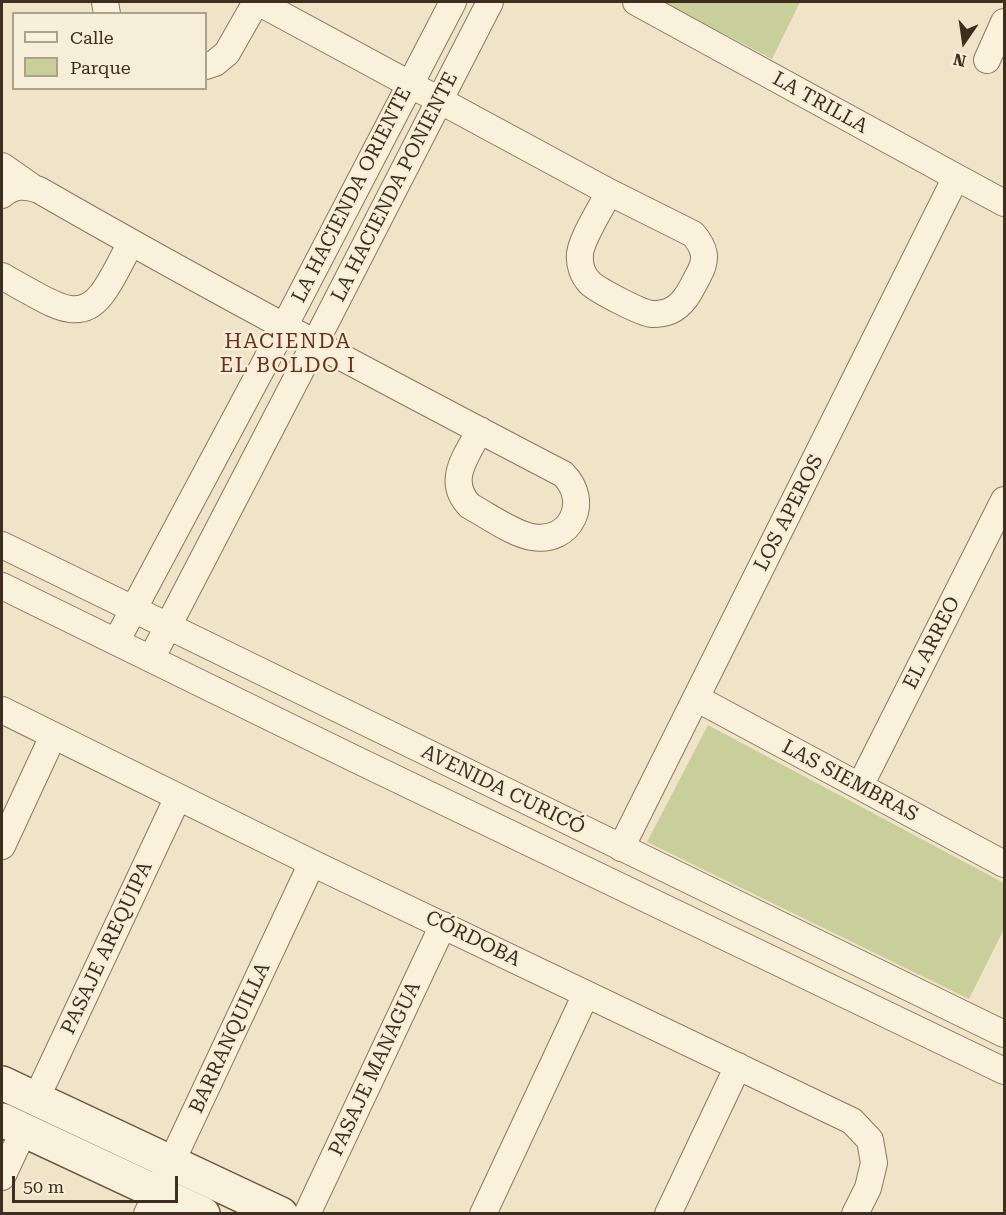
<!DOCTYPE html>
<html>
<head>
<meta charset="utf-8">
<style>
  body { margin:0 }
  #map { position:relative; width:1006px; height:1215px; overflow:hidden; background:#f0e4c8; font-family:"Roboto Serif",serif }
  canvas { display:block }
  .frame { position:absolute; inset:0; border:3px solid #3d2e20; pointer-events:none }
  .legend { position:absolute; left:12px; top:12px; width:195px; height:78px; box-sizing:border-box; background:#f7eed8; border:2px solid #ada18e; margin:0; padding:8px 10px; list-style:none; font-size:18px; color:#3d2e20 }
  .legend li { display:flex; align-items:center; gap:12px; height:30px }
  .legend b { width:30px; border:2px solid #ada18e }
  .north { position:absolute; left:934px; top:12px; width:60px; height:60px; -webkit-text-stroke:4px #f7eed8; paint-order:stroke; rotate:193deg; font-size:16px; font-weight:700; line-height:24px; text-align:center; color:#3d2e20 }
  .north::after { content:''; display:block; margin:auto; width:21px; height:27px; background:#3d2e20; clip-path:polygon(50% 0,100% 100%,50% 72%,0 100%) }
  .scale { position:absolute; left:12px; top:1176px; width:166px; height:27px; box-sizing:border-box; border:3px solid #3d2e20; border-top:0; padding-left:8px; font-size:18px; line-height:21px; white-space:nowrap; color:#3d2e20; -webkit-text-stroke:4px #f7eed8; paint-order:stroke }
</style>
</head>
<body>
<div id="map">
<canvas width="1006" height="1215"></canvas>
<div class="frame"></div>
<ul class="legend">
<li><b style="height:8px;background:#faf1dc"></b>Calle</li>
<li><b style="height:16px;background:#c9cf9b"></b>Parque</li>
</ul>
<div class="north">N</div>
<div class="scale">50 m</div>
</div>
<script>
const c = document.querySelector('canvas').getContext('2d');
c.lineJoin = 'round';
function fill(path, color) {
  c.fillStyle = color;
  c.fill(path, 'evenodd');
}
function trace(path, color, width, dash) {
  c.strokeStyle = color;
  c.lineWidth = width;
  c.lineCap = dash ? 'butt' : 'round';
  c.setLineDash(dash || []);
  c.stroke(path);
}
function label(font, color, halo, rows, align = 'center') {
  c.font = font + ' "Roboto Serif",serif';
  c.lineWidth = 5;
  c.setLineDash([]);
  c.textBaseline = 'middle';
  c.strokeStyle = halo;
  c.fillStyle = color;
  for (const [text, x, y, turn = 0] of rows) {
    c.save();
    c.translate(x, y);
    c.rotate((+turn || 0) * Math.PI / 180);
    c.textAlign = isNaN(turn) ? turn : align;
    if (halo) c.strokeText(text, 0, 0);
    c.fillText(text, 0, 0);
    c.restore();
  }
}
fill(new Path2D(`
  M664,2H800L772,59Z
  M708,725L1004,883V929L969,999L647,842Z`), '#c9cf9b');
const street = new Path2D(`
  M105,2L107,14
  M258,2L609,192
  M636,2L956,177L1004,203
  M987,60L1004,22
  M206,66L215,63L227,53L256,2
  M2,166L32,187
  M609,192L693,234C705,248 708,259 698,276C691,289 685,304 670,311C665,313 658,314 652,314C641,313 599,291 590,283C583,276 579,265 580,254C581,239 602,207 609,192Z
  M2,195C13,185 25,185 39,190C211,289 387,382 563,474C591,501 571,544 532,537C513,534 487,515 470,506C445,481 467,455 480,430
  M2,276C12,282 23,288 34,294C56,306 81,321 101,295C113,280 121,260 131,243
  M2,545L1004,1034
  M2,586L355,759L1004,1071
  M116,642L284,327L453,2
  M151,659L315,343L490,2
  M696,698L1004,864
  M2,710L312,863L852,1121L870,1140L874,1163L868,1188L855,1214
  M860,786L1004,500
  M2,846L53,736
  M621,848L956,177
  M36,1099L178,797
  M2,1177L24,1130
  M147,1214L312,863
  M307,1214L443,925
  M483,1214L586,994
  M668,1214L738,1066`);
const secondary = new Path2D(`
  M2,1083L281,1214
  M2,1120L203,1214`);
trace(street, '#8d765c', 28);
trace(secondary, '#6f573f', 36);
trace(street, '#faf1dc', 26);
trace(secondary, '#faf1dc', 33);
label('20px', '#3d2e20', '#f7eed8', [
  ["LA TRILLA",820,103,29],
  ["LA HACIENDA PONIENTE",395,187,-63],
  ["LA HACIENDA ORIENTE",352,195,-63],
  ["LOS APEROS",789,513,-63],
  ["EL ARREO",932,643,-63],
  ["LAS SIEMBRAS",850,781,28],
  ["AVENIDA CURICÓ",503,790,26],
  ["CÓRDOBA",473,939,26],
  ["PASAJE AREQUIPA",107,948,-65],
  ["BARRANQUILLA",230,1038,-65],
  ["PASAJE MANAGUA",375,1069,-65]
]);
c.letterSpacing = '1.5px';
label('21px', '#6b2e1e', '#f7eed8', [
  ["HACIENDA",288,342],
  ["EL BOLDO I",288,366]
]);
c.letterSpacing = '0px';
</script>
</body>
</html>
